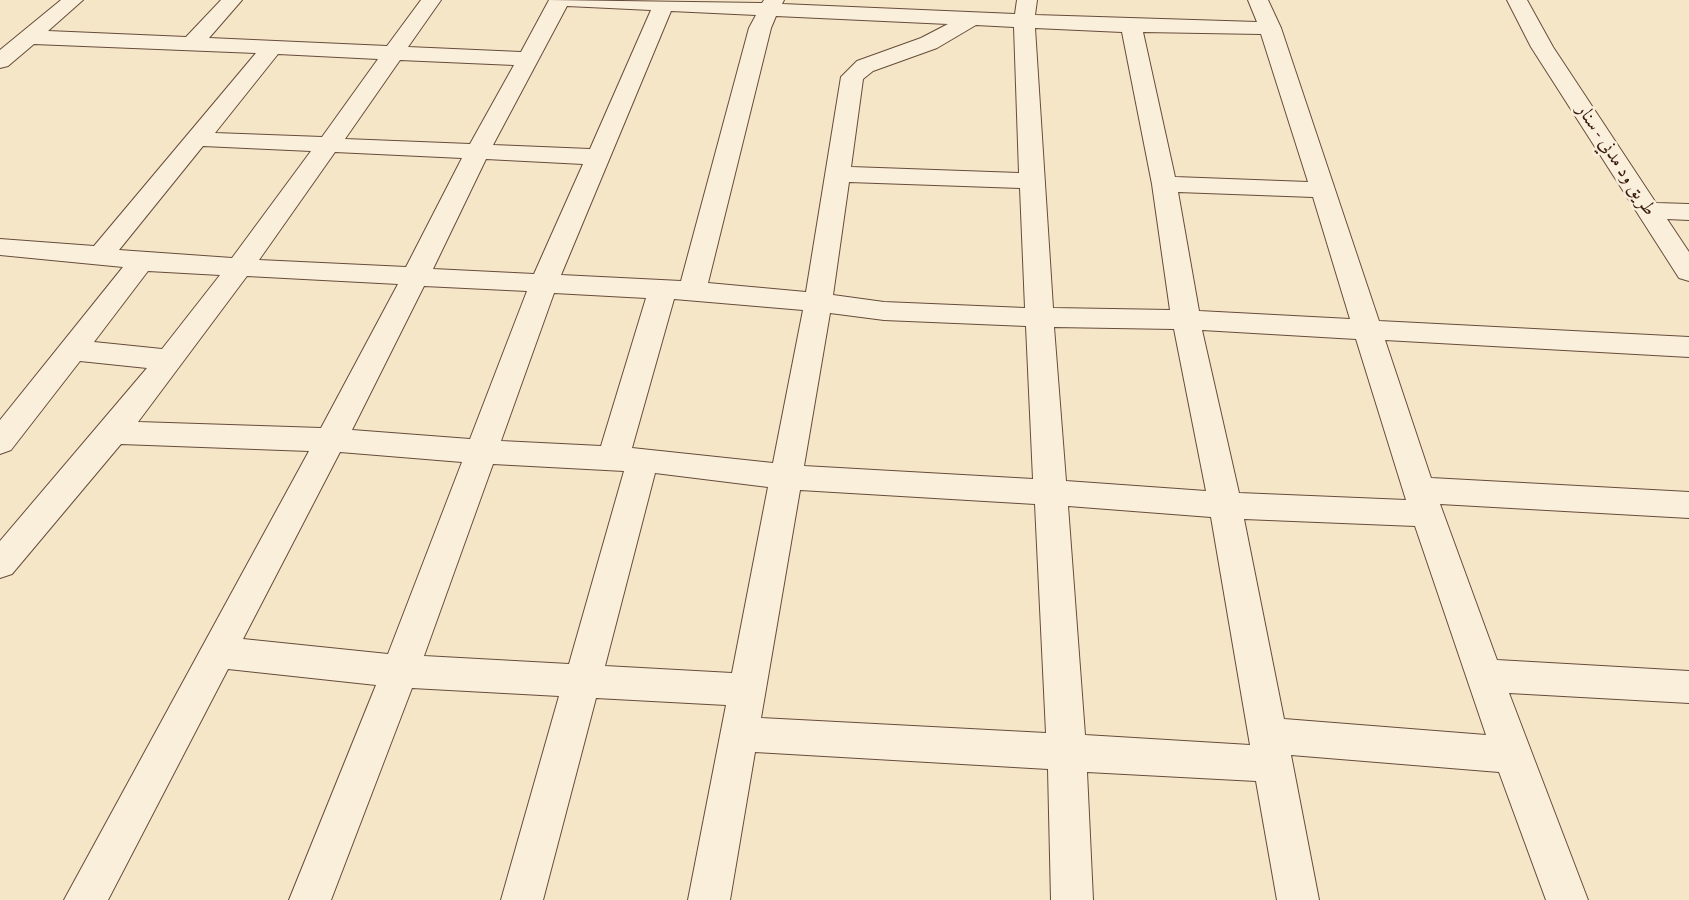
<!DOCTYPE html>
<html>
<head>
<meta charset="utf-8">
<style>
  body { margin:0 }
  canvas { display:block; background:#f6e6c8 }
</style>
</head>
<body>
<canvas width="1689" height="900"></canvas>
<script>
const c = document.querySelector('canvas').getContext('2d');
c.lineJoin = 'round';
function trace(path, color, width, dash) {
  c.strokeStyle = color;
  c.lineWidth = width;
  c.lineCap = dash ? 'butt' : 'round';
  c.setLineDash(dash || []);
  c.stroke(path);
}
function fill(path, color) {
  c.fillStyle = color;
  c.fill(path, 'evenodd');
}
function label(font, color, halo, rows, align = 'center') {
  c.font = font + ' "EB Garamond",Amiri,serif';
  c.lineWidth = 5;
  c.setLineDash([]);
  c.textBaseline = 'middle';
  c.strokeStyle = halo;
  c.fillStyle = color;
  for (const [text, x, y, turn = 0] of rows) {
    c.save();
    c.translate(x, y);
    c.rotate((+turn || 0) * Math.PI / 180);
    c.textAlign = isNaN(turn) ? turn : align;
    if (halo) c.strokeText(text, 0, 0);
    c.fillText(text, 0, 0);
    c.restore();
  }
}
const minor = new Path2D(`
  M61,0H83L48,31L186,37L221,0H242L209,38L387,46L421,0H441L408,47L521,52L549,0L762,3L764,0H784L782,4L1015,14L1017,0H1037L1035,15L1257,22L1248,0H1268L1281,28L1379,321L1689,337V357L1385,340L1431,478L1689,492V518L1440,504L1497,660L1689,671V703L1509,693L1588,900H1546L1499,772L1291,755L1319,900H1277L1256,781L1087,772L1093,900H1051L1048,769L755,752L730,900H688L726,705L596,698L543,900H501L559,696L412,688L331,900H289L376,685L228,669L108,900H64L309,451L121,444L12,574L0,578V541L147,368L80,361L11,450L0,454V420L123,267L0,255V239L94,246L256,53L34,44L8,66L0,68V50ZM567,6L651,10L590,149L493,145ZM671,11L756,15L749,28L681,281L561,275ZM776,16L948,24L921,38L857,61L841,77L806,292L708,283L771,28ZM976,25L1014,27L1019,173L851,167L863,79L873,71L937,48ZM1035,28L1122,32L1152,184L1170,310L1053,308ZM1143,32L1261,34L1308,182L1175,177ZM278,54L378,59L322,137L215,133ZM400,60L514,65L470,144L345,139ZM203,146L311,151L232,258L119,250ZM335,152L462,158L406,267L259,260ZM486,159L583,164L534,274L433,269ZM849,182L1020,188L1025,308L884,302L833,295ZM1178,192L1313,197L1350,319L1199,311ZM148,271L220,275L162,349L94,342ZM247,276L398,284L321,428L138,422ZM424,286L527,291L470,439L352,430ZM554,293L646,298L601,446L501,441ZM674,299L803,310L773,463L632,448ZM830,313L884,320L1026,326L1033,479L804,466ZM1054,327L1174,329L1206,491L1066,481ZM1202,330L1356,339L1406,500L1239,493ZM340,452L462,462L388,654L243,639ZM493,464L624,471L569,664L424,656ZM655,473L768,487L732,673L605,666ZM800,490L1035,504L1046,733L761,718ZM1068,506L1211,517L1250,745L1085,735ZM1244,519L1415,526L1486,735L1284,719Z
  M1507,0H1527L1553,47L1656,203L1689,204V220L1667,219L1689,252V281L1679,278L1531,47Z`);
trace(minor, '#674c3b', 2);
fill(minor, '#f9efdb');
label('19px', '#37180c', '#f9efdb', [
  ["طريق ود مدني - سنار",1616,160,57]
]);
</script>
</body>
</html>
